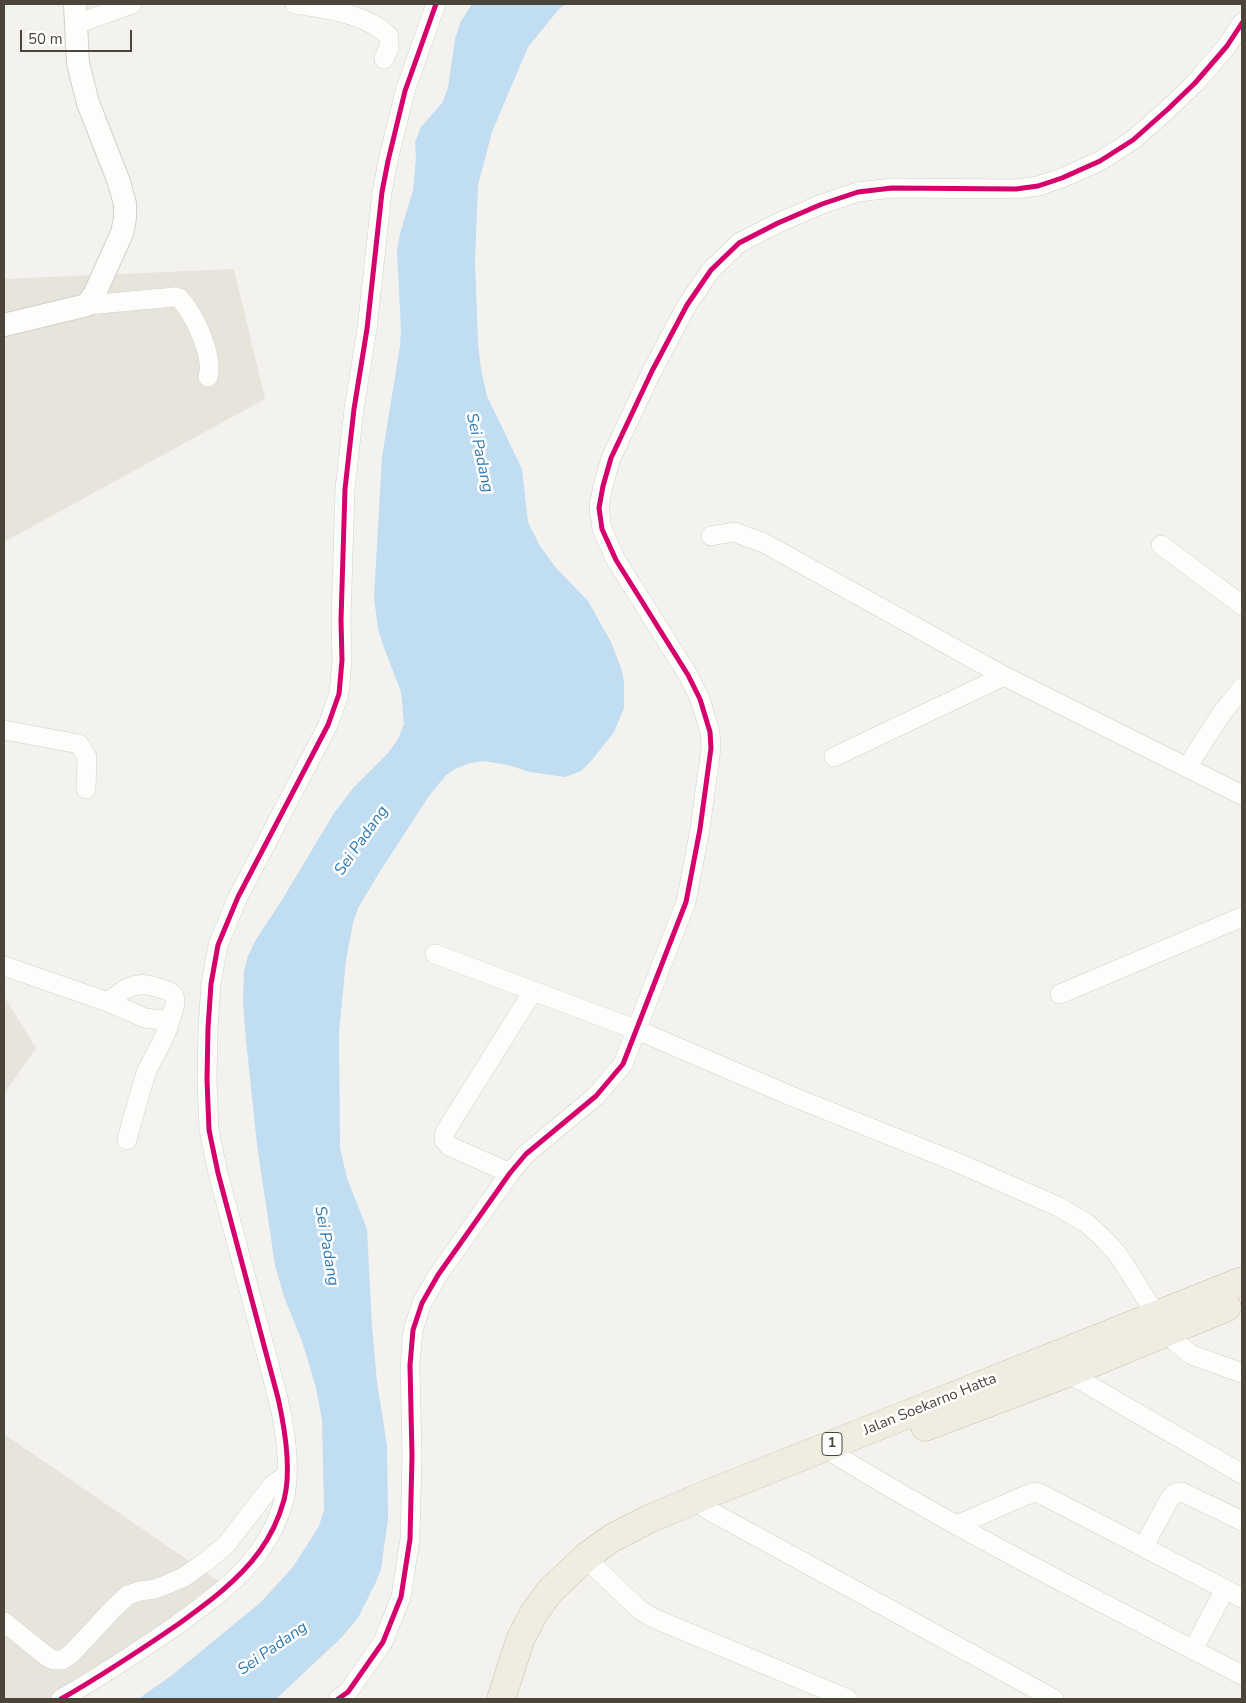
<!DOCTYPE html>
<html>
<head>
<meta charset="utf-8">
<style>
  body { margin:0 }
  #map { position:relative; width:1246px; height:1703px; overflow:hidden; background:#f4f2ee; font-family:"Nunito Sans",sans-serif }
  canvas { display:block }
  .frame { position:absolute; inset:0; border:5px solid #4b4439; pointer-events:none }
  .scale { position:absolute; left:20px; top:30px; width:112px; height:22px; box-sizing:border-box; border:2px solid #4b4439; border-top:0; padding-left:6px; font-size:15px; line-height:18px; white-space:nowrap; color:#4b4439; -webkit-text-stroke:4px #fff; paint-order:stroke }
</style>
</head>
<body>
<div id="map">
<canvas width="1246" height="1703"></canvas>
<div class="frame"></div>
<div class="scale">50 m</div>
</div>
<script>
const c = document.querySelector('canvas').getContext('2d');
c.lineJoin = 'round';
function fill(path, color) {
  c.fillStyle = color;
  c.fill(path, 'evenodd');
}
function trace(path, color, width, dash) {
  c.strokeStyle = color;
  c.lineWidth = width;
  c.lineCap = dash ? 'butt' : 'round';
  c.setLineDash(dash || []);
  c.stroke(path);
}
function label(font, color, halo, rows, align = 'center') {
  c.font = font + ' "Nunito Sans",sans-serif';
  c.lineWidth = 5;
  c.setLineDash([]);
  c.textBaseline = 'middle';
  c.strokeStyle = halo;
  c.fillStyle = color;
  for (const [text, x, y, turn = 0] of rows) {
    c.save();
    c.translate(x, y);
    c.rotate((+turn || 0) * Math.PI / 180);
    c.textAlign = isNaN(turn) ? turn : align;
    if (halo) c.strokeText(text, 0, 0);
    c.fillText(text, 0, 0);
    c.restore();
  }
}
fill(new Path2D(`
  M234,269L265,399L4,542V279Z
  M4,996L36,1048L4,1094Z
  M4,1434L227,1587L72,1699H4Z`), '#e7e4dc');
fill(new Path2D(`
  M472,4H566L559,9L528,47L492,132L478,185L475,261L478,343L481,369L487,396L522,469L528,522L540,546L556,568L588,601L611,642L621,668L624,681V708L614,732L592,760L581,771L565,777L530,772L508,765L483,761L470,763L457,768L446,775L429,796L379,873L358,908L353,923L346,960L339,1033L340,1148L347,1178L367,1229L372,1327L377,1382L387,1446L388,1519L381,1569L376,1582L358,1618L341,1638L276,1699H138L171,1676L261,1602L293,1567L319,1526L324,1510L322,1420L316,1388L302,1341L284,1297L275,1265L257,1145L246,1040L243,1005L244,971L248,956L255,941L282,900L334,813L354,787L388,753L398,739L404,724L401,692L383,645L378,629L374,597L382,457L400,346L401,330L397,250L400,234L413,190L416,158L415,142L421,127L442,103L448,88L455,39L460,23Z`), '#c0ddf1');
const minor = new Path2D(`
  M295,4C326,9 365,13 389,36V47L384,59
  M76,24L132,4
  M87,305L175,297L179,298C194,313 214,356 208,377
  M711,536L734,532L764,543L1004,676L1242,795
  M1161,545L1242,605
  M4,730L79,744L87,757L86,789
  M834,757L1004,676
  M1187,767L1222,713L1242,688
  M435,954L637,1030L791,1096L956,1162L1059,1207L1086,1223L1104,1239L1119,1256L1167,1332L1178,1344L1192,1355L1242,1373
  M4,966L108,1002C124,989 135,980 156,987C163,990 173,990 175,999C176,1005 172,1014 170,1021C165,1041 154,1054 146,1073C139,1095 133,1118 127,1140
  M1060,994L1242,917
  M108,1002L145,1018L170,1021
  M510,1173L449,1146L444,1140L445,1132L533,991
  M1068,1373L1242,1474
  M823,1447C958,1531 1101,1602 1242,1675
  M694,1500L710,1511L1054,1699
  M957,1525L1024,1496L1035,1492L1039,1493L1242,1598
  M1144,1546L1170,1498L1175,1493L1182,1492L1242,1521
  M597,1569L640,1610L653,1618L848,1699
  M4,1622L49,1658L54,1660H62L71,1654L113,1609L128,1595L140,1591L155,1589L168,1584L184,1577L205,1562L225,1546L273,1484L286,1476
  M1193,1650L1225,1589
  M61,1699C101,1676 139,1651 177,1625C206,1604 238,1581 259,1552C270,1537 279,1518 284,1500C292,1469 285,1429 278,1398L218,1173L209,1130L207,1080L208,1028L211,984L218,945L238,897L328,725L339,694L342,660L341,620L345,489L354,409L367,329L382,192L388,161L405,91L436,4
  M338,1699L348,1692L383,1642L401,1597L410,1539L412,1456L410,1365L413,1330L422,1303L438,1275L510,1173L526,1154L596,1096L623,1064L686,902L700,829L711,748L710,732L700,699L688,675L616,560L602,529L599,508L603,486L611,458L652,371L687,305L711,270L739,243L778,223L822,204L858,192L892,188L1016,189L1038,186L1062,178L1100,161L1133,140L1168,109L1195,83L1227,46L1242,23`);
const tertiary = new Path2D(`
  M4,325L87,305L95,293L122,233L125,218V204L119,182L88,103L78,63L75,4`);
const trunk = new Path2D(`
  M925,1427L1068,1373L1227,1307
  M501,1699L521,1638L534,1613L550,1591L587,1556L612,1538L649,1519L708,1494L1242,1281`);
trace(minor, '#d2d0cb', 20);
trace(tertiary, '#d2d0cb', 24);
trace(trunk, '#ccbfa9', 29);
trace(minor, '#fdfdfc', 19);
trace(tertiary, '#fdfdfc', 22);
trace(trunk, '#f0ece0', 28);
trace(new Path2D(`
  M61,1699C101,1676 139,1651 177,1625C206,1604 238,1581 259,1552C270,1537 279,1518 284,1500C292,1469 285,1429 278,1398L218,1173L209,1130L207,1080L208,1028L211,984L218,945L238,897L328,725L339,694L342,660L341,620L345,489L354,409L367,329L382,192L388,161L405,91L436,4
  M338,1699L348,1692L383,1642L401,1597L410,1539L412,1456L410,1365L413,1330L422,1303L438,1275L510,1173L526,1154L596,1096L623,1064L686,902L700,829L711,748L710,732L700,699L688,675L616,560L602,529L599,508L603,486L611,458L652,371L687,305L711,270L739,243L778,223L822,204L858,192L892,188L1016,189L1038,186L1062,178L1100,161L1133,140L1168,109L1195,83L1227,46L1242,23`), '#d6006c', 5);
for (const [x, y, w] of [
  [832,1444,20]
]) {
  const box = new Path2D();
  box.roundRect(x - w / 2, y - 11.5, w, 23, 4);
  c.fillStyle = '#fff';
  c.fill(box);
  trace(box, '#4b4439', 1);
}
label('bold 14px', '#4b4439', null, [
  ["1",832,1444]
]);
label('15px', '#4b4439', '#fff', [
  ["Jalan Soekarno Hatta",930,1405,-22]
]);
label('italic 16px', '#2e7ab2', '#fff', [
  ["Sei Padang",479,453,78],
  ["Sei Padang",362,841,-55],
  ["Sei Padang",326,1246,80],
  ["Sei Padang",273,1649,-35]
]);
</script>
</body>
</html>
